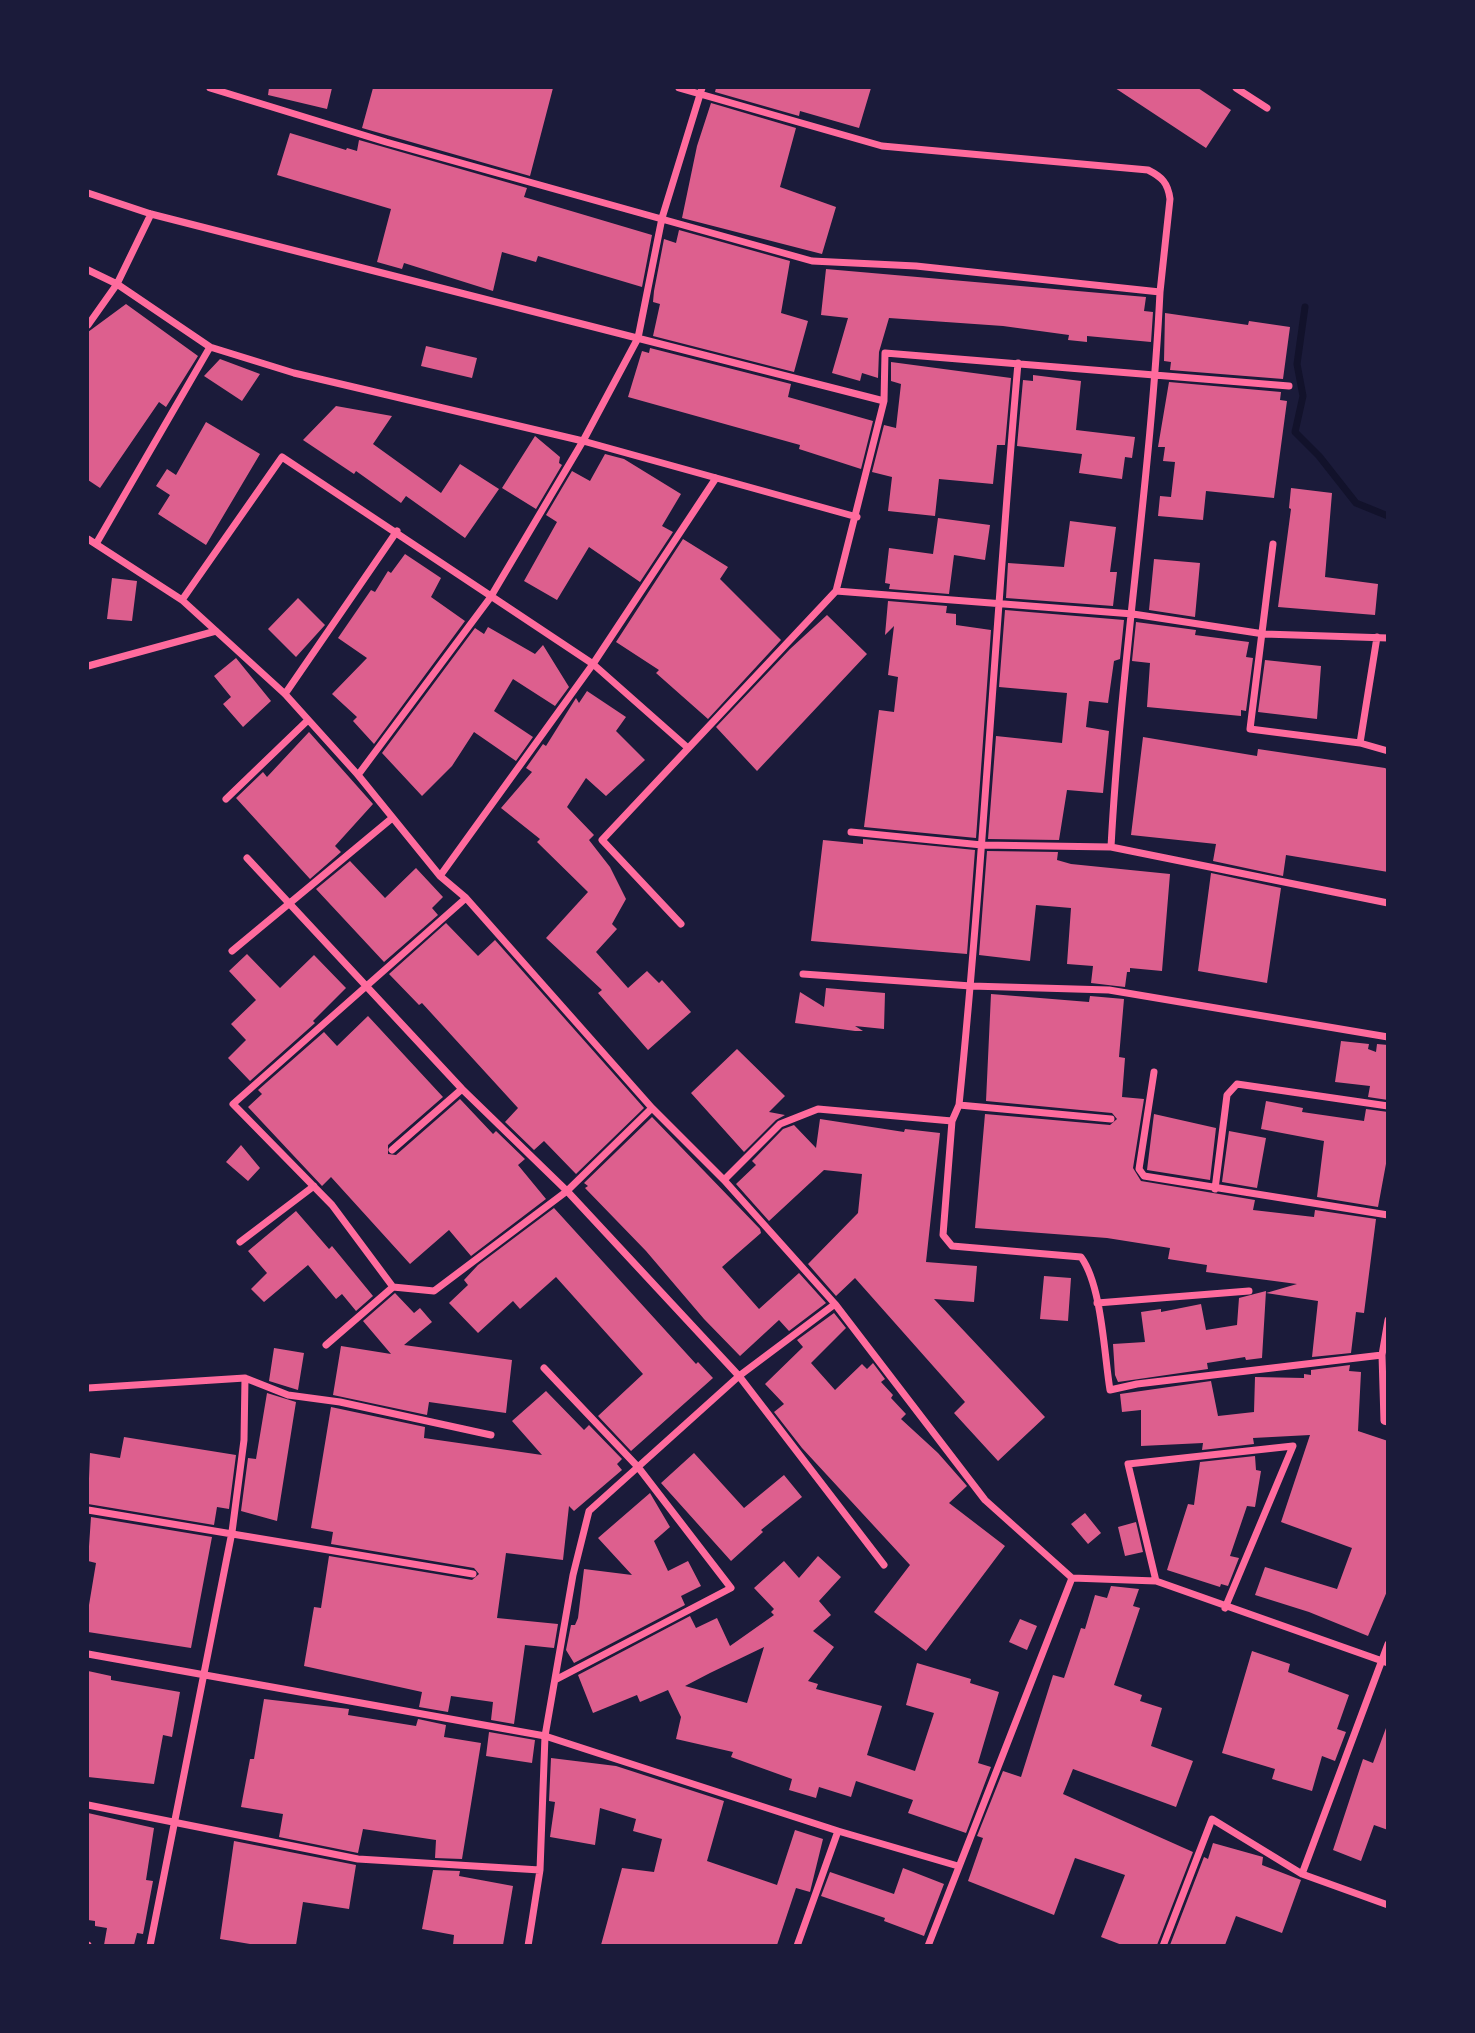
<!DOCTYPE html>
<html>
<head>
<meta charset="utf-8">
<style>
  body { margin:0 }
  #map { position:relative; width:1475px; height:2033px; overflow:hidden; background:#1b1b3a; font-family:"Titillium Web",sans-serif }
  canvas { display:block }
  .frame { position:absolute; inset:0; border:89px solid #1b1b3a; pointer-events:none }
</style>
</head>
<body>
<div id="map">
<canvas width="1475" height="2033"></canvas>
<div class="frame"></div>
</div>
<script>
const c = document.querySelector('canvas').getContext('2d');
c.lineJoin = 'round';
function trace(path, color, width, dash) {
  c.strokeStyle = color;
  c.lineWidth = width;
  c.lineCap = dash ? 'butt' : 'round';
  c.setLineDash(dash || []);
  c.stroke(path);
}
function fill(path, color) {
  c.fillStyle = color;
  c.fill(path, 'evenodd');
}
trace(new Path2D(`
  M1305,307L1297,364L1303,396L1295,432L1319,456L1356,503L1388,516`), '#12122b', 7);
fill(new Path2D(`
  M269,88H332L327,109L268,95Z
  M373,88H553L530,176L362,128Z
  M716,88H871L859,128L800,111L799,116L715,92Z
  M1115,88H1198L1231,110L1206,148Z
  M711,103L796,128L780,187L836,207L822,254L682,218L697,146Z
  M290,133L346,150L347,148L357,151L359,140L527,188L524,197L652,235L642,287L538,256L536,262L502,252L493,291L404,263L402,269L377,262L391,209L277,175Z
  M679,230L790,261L781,313L808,321L794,372L653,336L660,304L653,302L654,291L664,239L676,243Z
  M826,269L1146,297L1144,311L1153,312L1151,342L1087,336V342L1068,340L1069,335L1003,326L889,318L879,352L878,378L862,373L860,381L832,373L848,318L821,315Z
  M126,304L198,356L166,407L159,402L100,488L88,480V332Z
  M1165,313L1248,325L1249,321L1290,327L1283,379L1170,370L1171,362L1164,361Z
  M426,346L477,358L472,378L421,366Z
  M650,348L791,384L788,397L873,421L861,469L799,449L800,445L628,397L642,351L649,353Z
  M220,359L260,374L242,401L204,376Z
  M891,362L1011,378L1005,445H997L993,484L939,479L935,516L888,511L892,477L872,472L884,425L896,428L901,384L891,381Z
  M1033,375L1081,381L1076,430L1135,437L1132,458L1125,457L1122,479L1079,473L1082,454L1017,446L1023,380L1033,381Z
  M1169,382L1281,392L1280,400L1287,401L1274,498L1206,491L1203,520L1158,516L1160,496L1171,497L1175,462L1163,461L1165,447H1158Z
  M336,406L392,416L373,444L441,493L460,464L499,489L465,538L406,496L401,503L356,471L354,474L303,440Z
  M206,422L260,454L206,545L158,514L170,495L156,486L167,469L176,475Z
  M535,436L560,457L559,463L562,465L536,509L502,488Z
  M605,454L624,459L681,494L662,526L673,532L640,582L589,547L557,600L524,581L557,522L546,515L572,471L590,481Z
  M1291,488L1332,493L1325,577L1378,584L1375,615L1278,607L1291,509L1289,508Z
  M938,518L990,525L985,560L954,555L949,594L889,589L890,584L885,583L889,548L933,554Z
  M1070,521L1116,527L1110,572H1117L1113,606L1006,598L1008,563L1064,567Z
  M683,539L728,567L720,579L781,640L708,719L656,673L659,670L616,642Z
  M405,554L441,578L431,597L465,621L374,744L353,721L357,717L332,694L367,658L338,638L371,590L375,592L388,571L391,573Z
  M1154,559L1200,563L1195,617L1149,610Z
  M112,578L137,581L132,621L107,619Z
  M298,598L325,625L296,657L268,629Z
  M888,601L947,606L946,613L956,614V625L991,630L976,838L864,827L879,710L894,712L898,677L888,675L894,626L885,635Z
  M1005,610L1124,620L1120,659L1114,661L1108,703L1089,701L1086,727L1109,731L1103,793L1067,790L1059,840L988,839L996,736L1062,743L1067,693L999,687Z
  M827,615L867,654L757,771L716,727L790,649Z
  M1136,622L1196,630L1195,635L1249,642L1246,657L1253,658L1246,711L1241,710V716L1147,707L1150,663L1132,661Z
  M488,627L535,654L543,645L569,687L555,706L513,679L494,711L533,737L516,761L474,732L452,766L422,796L382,753L475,628L484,634Z
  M236,658L271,701L243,727L223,704L231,697L214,676Z
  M1265,660L1321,666L1317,719L1258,712Z
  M587,691L626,717L616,731L645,760L606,796L586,778L567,807L594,835L589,840L610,867L626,899L612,924L617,929L596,952L628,988L647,971L659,983L662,980L691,1012L648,1050L598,993L602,990L546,938L588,892L537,842L540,839L501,808L532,772L526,768L543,744L546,746L576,698L579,703Z
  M309,732L373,804L335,846L341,852L310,879L236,798L263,772L267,777Z
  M1143,737L1257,756L1258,749L1385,768L1388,770V872L1286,855L1283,876L1213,861L1216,844L1131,835Z
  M863,839L975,850L967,954L811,941L823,840L863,844Z
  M987,851L1058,852L1057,860L1071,864L1170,874L1162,971L1130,968V972H1127L1125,987L1091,983L1093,966L1067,964L1071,908L1036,905L1030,961L979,955Z
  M350,861L385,898L416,868L443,897L432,908L438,915L384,962L316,889Z
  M1211,873L1281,888L1267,983L1198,971Z
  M446,923L478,956L495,940L644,1108L576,1174L544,1141L534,1150L505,1122L518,1108L422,1003L419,1005L389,974Z
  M247,954L280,988L314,955L346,988L313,1021L315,1023L250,1081L228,1058L246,1040L231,1024L256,1000L229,971Z
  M826,988L885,993L884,1029L855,1026L863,1031H855L795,1023L800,992L824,1007Z
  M991,994L1089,1002L1090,996L1124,999L1119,1057L1125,1058L1122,1097L1144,1099L1133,1168L1141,1181L1255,1200L1253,1210L1314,1217L1315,1210L1376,1219L1364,1313L1356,1312L1351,1353L1312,1357L1318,1301L1266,1293L1297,1284L1206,1272L1207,1265L1168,1259L1170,1248L1107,1238L975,1228L985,1114L1110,1125L1117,1119L1112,1113L986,1101Z
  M368,1016L443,1097L388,1145V1154L396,1155L460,1099L493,1134L496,1131L525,1159L518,1165L546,1199L471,1256L449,1230L410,1264L331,1177L322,1186L248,1107L262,1094L258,1090L324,1032L337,1046Z
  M1341,1041L1369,1044L1368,1049L1376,1052L1377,1044L1388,1045V1100L1368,1097L1370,1086L1335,1082Z
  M737,1049L785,1096L769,1112L785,1115L776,1120L744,1152L691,1093Z
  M1266,1101L1303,1108L1302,1112L1364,1121L1366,1109L1388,1112V1153L1378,1207L1317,1197L1324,1141L1261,1129Z
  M1154,1114L1216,1128L1210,1180L1147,1170Z
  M652,1117L760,1229L761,1233L722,1267L759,1309L799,1273L826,1303L789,1331L779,1320L740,1356L704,1319L646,1251L585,1188L588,1186L584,1183Z
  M820,1119L904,1132L905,1129L940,1133L926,1262L977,1266L974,1302L934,1299L1045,1417L998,1461L954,1413L965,1402L855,1278L836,1296L808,1264L858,1213L862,1174L824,1170L769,1221L736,1184L756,1165L752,1161L783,1129L794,1125L816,1148Z
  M1229,1131L1266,1138L1257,1188L1222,1182Z
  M241,1145L260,1168L248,1181L226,1162Z
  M554,1208L696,1364L698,1362L713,1378L631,1451L598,1416L643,1374L556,1277L520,1309L513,1301L478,1333L449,1303L468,1285L464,1280L478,1265Z
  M296,1211L329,1249L332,1246L373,1296L356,1311L342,1294L336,1299L308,1265L264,1302L251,1289L267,1273L248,1251Z
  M1044,1276L1071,1278L1068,1321L1040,1319Z
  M1266,1291L1262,1358L1246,1360L1245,1357L1207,1363L1208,1369L1118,1382L1115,1375L1113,1344L1145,1342L1141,1312L1161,1309V1312L1201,1304L1206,1330L1237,1325L1239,1298Z
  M395,1293L414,1313L420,1308L432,1322L404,1345L512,1360L506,1413L429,1402L427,1415L333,1395L341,1346L391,1354L363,1321Z
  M834,1313L846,1328L811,1363L835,1390L862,1364L867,1369L873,1363L885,1379L881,1382L893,1395L891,1398L906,1414L901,1419L938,1453L967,1486L949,1503L1005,1546L926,1651L874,1612L910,1565L802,1448L774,1412L784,1404L765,1384L803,1347L797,1340Z
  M274,1348L304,1353L298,1390L269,1381Z
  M1350,1365L1349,1371L1361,1372L1358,1431L1388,1441V1589L1368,1636L1309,1612L1255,1595L1265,1567L1337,1589L1352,1548L1281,1522L1310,1435L1253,1438L1254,1444L1202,1450L1203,1443L1141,1446V1410L1122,1412L1120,1394L1211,1381L1218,1416L1254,1412L1255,1377L1304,1378V1374L1311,1375V1370Z
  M546,1391L584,1430L589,1425L622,1459L617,1464L622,1470L574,1511L569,1506L563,1560L506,1553L497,1618L558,1624L554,1648L525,1645L514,1724L491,1720L493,1702L451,1696L448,1712L419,1707L422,1692L304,1666L314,1607L321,1608L329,1556L472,1580L479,1574L474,1568L331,1544L333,1532L311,1528L331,1407L425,1427L424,1438L542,1455L512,1421Z
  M267,1393L296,1402L277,1521L241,1511L248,1458L256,1459Z
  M124,1437L236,1455L229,1509L217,1507L214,1525L88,1504L90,1453L120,1458Z
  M694,1453L744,1508L784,1475L802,1497L761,1530L763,1532L731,1561L661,1483Z
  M1255,1456L1256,1470L1261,1471L1255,1507L1247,1506L1230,1556L1239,1558L1228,1586L1221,1584L1220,1587L1167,1570L1188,1504L1194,1505L1200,1462Z
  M650,1493L670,1527L654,1541L668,1571L688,1561L701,1586L681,1596L685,1605L574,1663L566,1650L571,1625H575L578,1618L584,1569L632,1575L598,1538Z
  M1085,1513L1101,1533L1088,1544L1071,1524Z
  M91,1517L212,1537L191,1648L88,1632V1611L96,1563L88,1561Z
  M1136,1522L1143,1552L1125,1556L1118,1527Z
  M818,1556L841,1577L819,1601L831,1615L813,1631L834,1647L808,1681L818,1684L816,1689L882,1706L867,1755L915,1771L934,1713L906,1705L917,1663L971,1679L970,1683L999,1692L978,1763L991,1767L966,1833L908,1813L913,1800L856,1781L851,1797L819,1787L816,1798L789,1790L792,1779L731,1757L733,1752L676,1739L681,1717L668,1690L640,1702L637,1695L593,1713L578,1675L690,1616L696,1628L717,1618L730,1646L774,1615L771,1612L774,1609L754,1588L784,1561L799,1578ZM764,1647L747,1703L685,1686L710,1673Z
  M1111,1586L1139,1589L1133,1606L1140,1608L1114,1685L1142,1695L1140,1701L1162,1708L1151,1746L1193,1761L1176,1807L1073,1769L1063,1794L1193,1852L1157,1945H1122L1101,1937L1125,1875L1075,1858L1054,1915L968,1881L983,1838L977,1836L1003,1771L1021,1777L1053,1675L1064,1678L1081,1628L1085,1629L1095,1595L1107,1598Z
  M1020,1619L1037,1626L1027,1650L1009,1642Z
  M1252,1651L1290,1664L1288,1672L1349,1695L1337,1729L1346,1732L1335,1761L1322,1756L1312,1791L1272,1779L1275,1769L1222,1753Z
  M88,1671L111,1676V1680L180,1692L172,1737L163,1735L154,1784L88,1777Z
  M264,1699L349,1709L348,1715L416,1726L418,1719L446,1725L444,1737L481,1743L462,1859L435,1858L436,1840L363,1829L358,1853L279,1837L283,1814L241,1807L250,1759H254Z
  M1386,1728L1388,1830L1374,1825L1361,1861L1333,1850L1363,1759L1373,1763Z
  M489,1732L535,1740L532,1763L486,1756Z
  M551,1758L616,1766L724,1801L707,1861L777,1885L795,1830L823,1839L810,1892L796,1888L777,1945H601L622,1868L654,1872L662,1839L633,1831L636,1819L600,1808L595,1845L550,1837L555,1802L549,1801Z
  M88,1813L154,1828L146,1880L153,1881L143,1934L137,1933L134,1945H104L107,1928L95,1926V1921L88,1920Z
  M234,1841L356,1865L349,1909L303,1902L296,1945H256L220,1939Z
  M1213,1843L1263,1857L1262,1865L1301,1880L1282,1933L1236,1916L1225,1945H1170L1204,1857L1208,1859Z
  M903,1868L944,1884L924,1936L884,1921L885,1918L821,1896L830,1872L894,1894Z
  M433,1870L460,1871L459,1876L513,1886L503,1945H453L454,1935L422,1929Z`), '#dd5f8e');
trace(new Path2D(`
  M210,88L386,142L812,261L916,266L1160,292C1151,477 1121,661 1111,847
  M679,88L882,146L1148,170C1162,177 1168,183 1170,199L1160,292
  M1236,88L1267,108
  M88,193L151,214L884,401
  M88,270L117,284L210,347L294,373L583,441L857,517
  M88,325L117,284L151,214
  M1018,363C996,610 984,858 959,1105L952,1121L943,1235L952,1246L1081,1257C1102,1286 1104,1354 1110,1390L1137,1384L1382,1355
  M1289,386L885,353L884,401L836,591L1133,614L1264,634L1388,638
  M88,539L182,600L285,694L358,775L440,876L466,898L652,1108L724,1180L835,1304L985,1500L1072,1578
  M96,544L210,347
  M1273,544L1250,729L1360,743L1388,751
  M182,600L282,457L593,664L688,748
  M88,666L216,631
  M285,694L397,531
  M1360,743L1377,637
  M358,775L490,598L583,441L638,338L662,218L702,88
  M226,799L308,720
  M851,832L982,845L1111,847L1388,903
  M247,858L462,1089L567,1191L739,1376L884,1565
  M440,876L593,664L716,478
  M466,898L233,1104L332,1205L393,1287L434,1291L567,1191L652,1108
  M681,924L602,840L836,591
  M232,951L391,819
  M803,974L971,986L1109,990L1388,1037
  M1154,1072L1139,1169L1144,1176L1388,1215
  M959,1105L1111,1119
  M392,1150L462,1089
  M724,1180L780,1124L818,1109L952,1121
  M1215,1189L1227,1095L1237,1084L1388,1106
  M240,1242L314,1186
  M1097,1303L1249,1291
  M1388,1320L1382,1355L1384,1421L1388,1422
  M326,1345L393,1287
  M544,1368L638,1467L731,1588L557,1679
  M88,1388L245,1378
  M88,1510L473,1574
  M1072,1578L1156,1581L1388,1663
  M1156,1581L1128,1464L1293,1446L1225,1608
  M88,1654L545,1736L838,1831L958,1866
  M88,1805L358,1859L540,1870
  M1302,1874L1388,1644
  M88,1945V1946
  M150,1946L232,1532L244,1440L245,1378L288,1395L340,1402L491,1435
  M528,1946L540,1870L545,1736L573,1575L589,1511L739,1376L835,1304
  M797,1946L838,1831
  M928,1946L1072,1578
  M1163,1946L1212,1819L1302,1874L1388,1905`), '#ff6b9d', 7);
</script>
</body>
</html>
